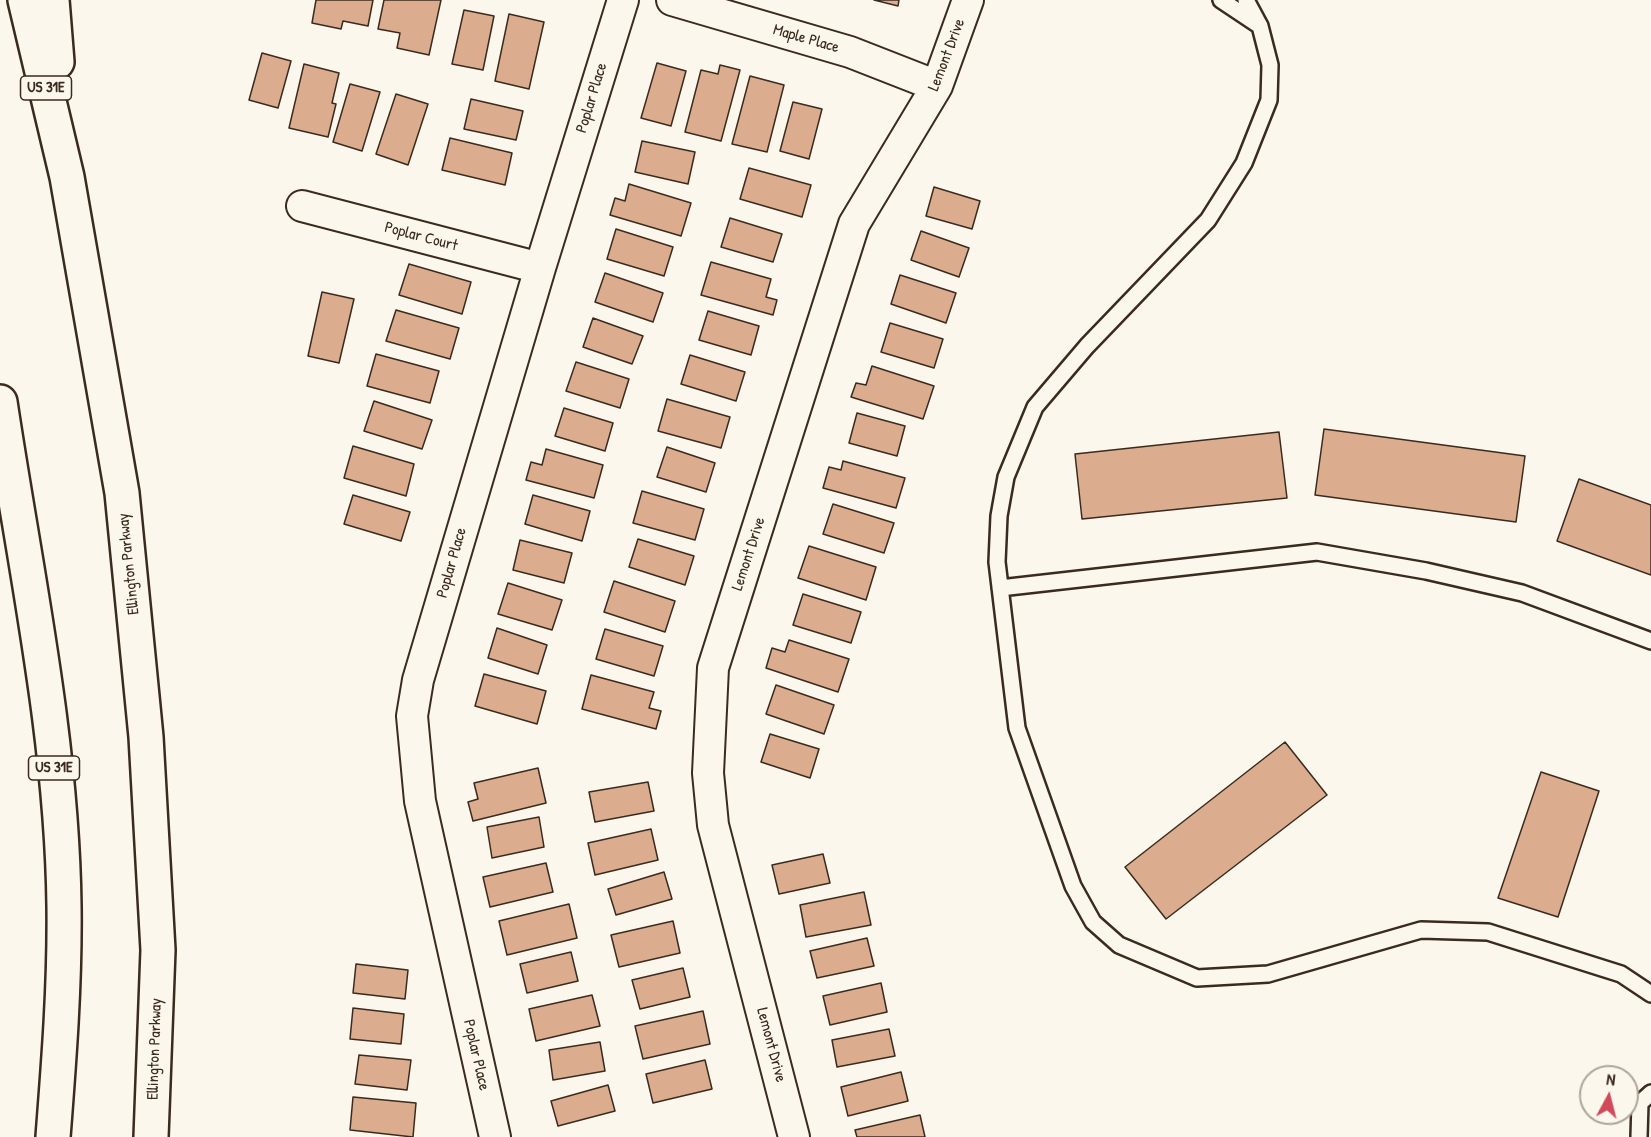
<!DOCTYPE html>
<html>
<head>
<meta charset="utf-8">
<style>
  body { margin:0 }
  #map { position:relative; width:1651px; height:1137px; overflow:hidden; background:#fbf7ec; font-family:"Patrick Hand",sans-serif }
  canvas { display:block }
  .north { position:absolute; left:1579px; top:1065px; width:60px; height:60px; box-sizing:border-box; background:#fbf7ec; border:2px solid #aea59a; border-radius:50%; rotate:7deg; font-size:16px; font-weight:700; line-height:24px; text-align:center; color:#3b2a1e }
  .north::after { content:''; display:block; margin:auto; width:21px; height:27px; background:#d1495b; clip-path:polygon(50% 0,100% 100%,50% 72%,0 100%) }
</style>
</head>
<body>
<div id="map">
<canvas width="1651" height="1137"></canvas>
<div class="north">N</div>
</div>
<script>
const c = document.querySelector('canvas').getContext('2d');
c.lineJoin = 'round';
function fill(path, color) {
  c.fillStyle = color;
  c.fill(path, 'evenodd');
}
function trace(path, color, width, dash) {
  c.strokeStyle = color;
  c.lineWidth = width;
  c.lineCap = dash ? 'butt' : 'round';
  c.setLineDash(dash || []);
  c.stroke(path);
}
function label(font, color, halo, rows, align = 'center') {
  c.font = font + ' "Patrick Hand",sans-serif';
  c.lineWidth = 5;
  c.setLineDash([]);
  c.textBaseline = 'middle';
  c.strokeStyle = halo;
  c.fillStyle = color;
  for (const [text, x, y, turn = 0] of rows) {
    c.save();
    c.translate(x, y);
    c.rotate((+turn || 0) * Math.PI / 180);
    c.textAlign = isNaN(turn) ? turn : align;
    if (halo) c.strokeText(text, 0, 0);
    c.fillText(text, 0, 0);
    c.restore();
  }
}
const building = new Path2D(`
  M316,0H373L368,26L343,21L341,29L312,23Z
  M384,0H441L429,55L397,48L400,33L378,29Z
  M874,0H899L898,6Z
  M464,10L494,16L483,70L452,64Z
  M509,14L544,22L529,89L495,81Z
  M262,53L291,61L278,108L249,100Z
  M657,63L686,71L671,126L641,118Z
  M304,64L339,73L332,103L336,104L328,137L289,128Z
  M720,65L740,70L721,141L685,132L701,70L718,74Z
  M750,76L784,85L767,152L732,144Z
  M350,84L380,92L362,151L333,142Z
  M396,94L428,104L408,165L376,154Z
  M471,99L523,111L516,140L464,129Z
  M793,102L822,109L809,159L780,151Z
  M450,138L512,153L505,185L442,170Z
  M642,141L695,152L688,184L635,172Z
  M749,168L811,185L802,217L740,199Z
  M629,184L691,203L681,236L610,215L615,198L625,201Z
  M934,187L980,201L972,229L926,216Z
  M730,218L782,234L773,262L721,247Z
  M616,229L673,247L664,276L607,259Z
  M921,231L969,248L959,277L911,260Z
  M711,262L771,279L766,297L777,300L773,315L701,295Z
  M409,264L471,282L462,314L399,295Z
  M605,273L663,293L653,322L595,302Z
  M900,275L956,293L946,323L891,304Z
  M322,292L354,299L339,363L308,356Z
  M396,310L459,328L450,359L386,341Z
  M708,311L759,326L751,355L699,340Z
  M593,318L643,336L632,364L583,347Z
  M890,323L943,339L934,368L881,352Z
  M376,354L439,371L430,403L367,386Z
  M690,355L745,372L736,401L681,384Z
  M576,362L629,379L620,408L566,391Z
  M872,366L934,386L923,419L851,397L856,383L866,385Z
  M667,399L730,417L721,448L658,431Z
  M374,401L432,420L422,449L364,431Z
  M564,408L613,423L605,451L555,436Z
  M857,413L905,426L897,456L849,443Z
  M1324,429L1525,456L1516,522L1315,495Z
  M1279,432L1287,498L1082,519L1075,454Z
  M353,446L414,464L406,496L344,478Z
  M667,447L715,463L706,492L657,477Z
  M546,449L603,465L594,498L526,480L531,462L542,465Z
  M843,461L905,478L896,508L823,488L829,467L841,470Z
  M1579,479L1651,505V575L1557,541Z
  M642,491L704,509L695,540L633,523Z
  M353,495L410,512L401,541L344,524Z
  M533,495L590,511L582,541L525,524Z
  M833,504L894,523L884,553L823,534Z
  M638,539L694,556L685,585L629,567Z
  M520,540L572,553L564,583L513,570Z
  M809,546L876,567L866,600L798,578Z
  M614,581L675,601L665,632L604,612Z
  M508,583L562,600L552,630L498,614Z
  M803,594L861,612L851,643L793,625Z
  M497,628L547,645L538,674L488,658Z
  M605,629L663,646L654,676L596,659Z
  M789,640L849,659L838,692L766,668L772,648L785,652Z
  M484,674L546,691L537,724L475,706Z
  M591,675L654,692L649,708L661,711L656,729L582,709Z
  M776,685L834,705L824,734L766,714Z
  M770,734L819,749L810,778L761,762Z
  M1285,742L1327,795L1166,919L1125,867Z
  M538,768L546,803L473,821L468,802L478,799L474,783Z
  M1541,772L1599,791L1558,917L1498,898Z
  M648,782L654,811L595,822L589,792Z
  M539,817L544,847L492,858L487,827Z
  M651,829L658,860L595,875L588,843Z
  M823,854L830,883L779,894L772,865Z
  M546,863L553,892L490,907L483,877Z
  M664,872L672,899L616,915L608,889Z
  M864,892L871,925L806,937L800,905Z
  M569,904L577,938L507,955L499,921Z
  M673,921L680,953L619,967L611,935Z
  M867,938L874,966L817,978L810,951Z
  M571,952L578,981L527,993L520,964Z
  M356,964L408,970L405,999L353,993Z
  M683,968L690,997L640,1009L632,980Z
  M881,983L887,1012L830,1025L823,996Z
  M592,995L600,1026L536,1041L529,1009Z
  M353,1008L404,1014L401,1044L350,1039Z
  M703,1011L710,1044L643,1059L635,1026Z
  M889,1029L895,1056L837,1067L832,1040Z
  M600,1042L605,1071L553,1080L549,1050Z
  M359,1055L411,1060L407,1090L355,1084Z
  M705,1060L712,1089L653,1103L646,1074Z
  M901,1072L908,1101L848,1116L841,1087Z
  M608,1085L615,1111L558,1126L551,1101Z
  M353,1097L416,1103L413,1137L350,1130Z
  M920,1115L925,1137H857L855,1130Z`);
fill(building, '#dcac8e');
trace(building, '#3b2a1e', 1.5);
const lane = new Path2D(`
  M1221,0L1257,24
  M1246,0L1260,26L1270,65L1269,100L1244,163L1208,220L1087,346L1035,407L1006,477L999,516L997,562L1017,728L1073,886L1093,922L1119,945L1197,978L1268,974L1421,930L1488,932L1621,974L1651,994
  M1000,588L1317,552L1426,571L1522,593L1651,641
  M1639,1137L1640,1103L1651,1093`);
const street = new Path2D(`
  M672,0L850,52L937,86
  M302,206L540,268
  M495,1137L420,801L412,716L418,680L540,268L623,0
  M794,1137L713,825L708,773L713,668L854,224L937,86L968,0`);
const highway = new Path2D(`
  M25,0L67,177L122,493L146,737L158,950L151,1137
  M52,0L57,62
  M0,402C25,569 62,737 64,906C65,983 59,1060 53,1137`);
trace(lane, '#3b2a1e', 20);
trace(street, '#3b2a1e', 34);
trace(highway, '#3b2a1e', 38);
trace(lane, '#fbf7ec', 15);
trace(street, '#fbf7ec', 30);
trace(highway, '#fbf7ec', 33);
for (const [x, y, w] of [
  [46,88,51],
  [54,768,51]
]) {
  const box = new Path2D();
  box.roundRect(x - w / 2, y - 12, w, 24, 4.5);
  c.fillStyle = '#fbf7ec';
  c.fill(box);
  trace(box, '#3b2a1e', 1.5);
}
label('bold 15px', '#3b2a1e', null, [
  ["US 31E",46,88],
  ["US 31E",54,768]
]);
label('16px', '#3b2a1e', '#fbf7ec', [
  ["Maple Place",806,39,16],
  ["Lemont Drive",947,55,-69],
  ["Poplar Place",592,98,-73],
  ["Poplar Court",421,237,15],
  ["Lemont Drive",749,554,-72],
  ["Poplar Place",452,563,-74],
  ["Ellington Parkway",129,564,-96],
  ["Lemont Drive",771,1045,75],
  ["Ellington Parkway",155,1049,-88],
  ["Poplar Place",476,1055,77]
]);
</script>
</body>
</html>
